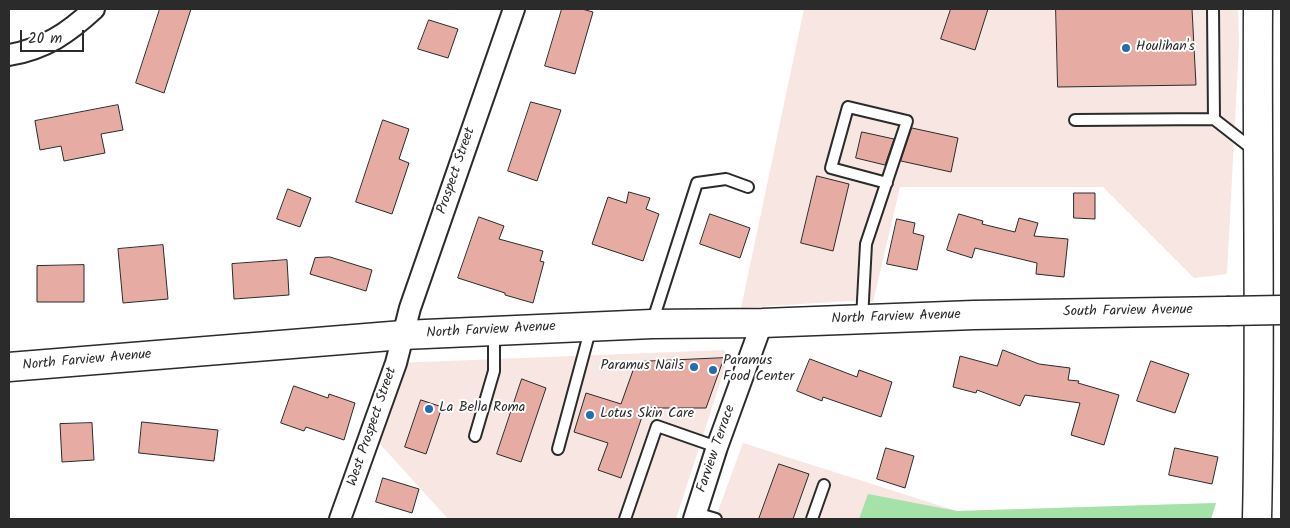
<!DOCTYPE html>
<html>
<head>
<meta charset="utf-8">
<style>
  body { margin:0 }
  #map { position:relative; width:1290px; height:528px; overflow:hidden; background:#fff; font-family:Kalam,sans-serif }
  canvas { display:block }
  .frame { position:absolute; inset:0; border:10px solid #2b2b2b; pointer-events:none }
  .scale { position:absolute; left:20px; top:30px; width:64px; height:22px; box-sizing:border-box; border:2px solid #2b2b2b; border-top:0; padding-left:6px; font-size:15px; line-height:18px; white-space:nowrap; color:#2b2b2b; -webkit-text-stroke:4px #fff; paint-order:stroke }
</style>
</head>
<body>
<div id="map">
<canvas width="1290" height="528"></canvas>
<div class="frame"></div>
<div class="scale">20 m</div>
</div>
<script>
const c = document.querySelector('canvas').getContext('2d');
c.lineJoin = 'round';
function fill(path, color) {
  c.fillStyle = color;
  c.fill(path, 'evenodd');
}
function trace(path, color, width, dash) {
  c.strokeStyle = color;
  c.lineWidth = width;
  c.lineCap = dash ? 'butt' : 'round';
  c.setLineDash(dash || []);
  c.stroke(path);
}
function label(font, color, halo, rows, align = 'center') {
  c.font = font + ' Kalam,sans-serif';
  c.lineWidth = 4;
  c.setLineDash([]);
  c.textBaseline = 'middle';
  c.strokeStyle = halo;
  c.fillStyle = color;
  for (const [text, x, y, turn = 0] of rows) {
    c.save();
    c.translate(x, y);
    c.rotate((+turn || 0) * Math.PI / 180);
    c.textAlign = isNaN(turn) ? turn : align;
    if (halo) c.strokeText(text, 0, 0);
    c.fillText(text, 0, 0);
    c.restore();
  }
}
fill(new Path2D(`
  M804,9H1238L1239,44L1227,274L1194,278L1103,187H900L873,302L848,301L741,308Z
  M724,350L728,358L676,519H448L371,434L396,363Z
  M743,443L957,511L1216,503L1211,519H715Z`), '#f8e6e3');
fill(new Path2D(`
  M868,494L957,511L1216,503L1211,519H859Z`), '#a4e2a9');
const building = new Path2D(`
  M160,9H191L164,93L136,83Z
  M562,9H582L593,12L575,74L545,66Z
  M951,9H988L975,50L941,39Z
  M1056,9H1192L1196,85L1058,87Z
  M429,20L458,29L448,58L418,49Z
  M531,102L561,110L537,181L508,171Z
  M118,105L123,130L101,134L105,153L64,161L61,146L40,150L35,121Z
  M383,120L409,129L399,159L409,163L392,214L356,202Z
  M912,128L958,138L951,172L901,161Z
  M862,132L894,139L885,165L856,158Z
  M817,176L849,184L833,251L801,243Z
  M288,189L311,198L300,227L277,219Z
  M629,192L650,198L646,209L659,214L643,261L592,244L608,197L626,203Z
  M1074,193H1095V219L1074,218Z
  M710,214L750,228L740,258L700,244Z
  M959,214L983,221L982,224L1015,232L1019,218L1038,223L1034,236L1068,239L1064,277L1036,274L1037,263L975,248L972,258L947,250Z
  M479,217L504,226L499,239L543,251L540,261L544,262L533,303L505,295V293L458,278Z
  M897,219L915,223L913,233L924,236L917,270L887,264Z
  M163,245L168,299L123,303L118,249Z
  M330,257L372,270L366,291L310,274L315,258Z
  M287,260L289,295L234,299L232,264Z
  M84,265V302H37V266Z
  M1003,350L1039,364L1070,368L1068,380L1079,381L1078,383L1119,395L1104,445L1071,435L1080,403L1025,395L1020,406L977,390L976,393L953,387L960,356L997,366Z
  M724,358L706,408H645L621,478L598,470L608,443L574,432L586,393L621,404L636,362Z
  M810,359L857,377L859,370L892,382L881,417L823,397L822,401L797,391Z
  M1151,361L1189,374L1175,413L1137,401Z
  M522,379L546,388L521,462L497,454Z
  M294,386L328,398L329,394L355,403L344,440L306,427L304,431L281,423Z
  M421,400L442,407L426,454L405,447Z
  M142,422L218,430L214,461L139,453Z
  M92,423L94,460L62,462L60,424Z
  M886,448L914,456L905,488L877,479Z
  M1175,448L1218,457L1212,484L1169,475Z
  M779,464L809,474L793,519H759Z
  M383,478L419,489L412,513L376,502Z`);
fill(building, '#e6aca3');
trace(building, '#2b2b2b', 1);
const lane = new Path2D(`
  M1213,9L1214,119L1255,151
  M1075,120L1214,119
  M862,319L866,244L907,121L848,107L831,168L887,183
  M652,323L697,183L726,179L748,187
  M475,436L494,371V332
  M558,449L591,327
  M696,513L716,519
  M625,519L657,426L717,447
  M812,519L824,485`);
const street = new Path2D(`
  M9,55C45,49 68,33 94,9
  M340,519L396,363L410,308L514,9
  M694,519L717,447L762,323`);
const secondary = new Path2D(`
  M9,367L403,335L652,324L762,323L974,315L1227,311`);
const highway = new Path2D(`
  M1257,519C1261,349 1257,179 1258,9`);
trace(lane, '#2b2b2b', 14);
trace(street, '#2b2b2b', 24);
trace(secondary, '#2b2b2b', 31);
trace(highway, '#2b2b2b', 31);
trace(lane, '#fff', 10);
trace(street, '#fff', 20);
trace(secondary, '#fff', 28);
trace(highway, '#fff', 28);
const secondaryBridge = new Path2D(`
  M1227,311L1281,310`);
trace(secondaryBridge, '#2b2b2b', 31, []);
trace(secondaryBridge, '#fff', 28);
for (const [x, y, r, color] of [
  [1126,48,5,"#1f6fb2"],
  [694,367,5,"#1f6fb2"],
  [713,370,5,"#1f6fb2"],
  [429,409,5,"#1f6fb2"],
  [590,415,5,"#1f6fb2"]
]) {
  const dot = new Path2D();
  dot.arc(x, y, r, 0, 2 * Math.PI);
  c.fillStyle = color;
  c.fill(dot);
  trace(dot, '#fff', 2);
}
label('14px', '#2b2b2b', '#fff', [
  ["Houlihan's",1136,48],
  ["Paramus",723,362],
  ["Food Center",723,378],
  ["Paramus Nails",684,367,"right"],
  ["La Bella Roma",439,409],
  ["Lotus Skin Care",600,415]
], 'left');
label('14px', '#2b2b2b', '#fff', [
  ["Prospect Street",457,171,-71],
  ["South Farview Avenue",1128,312,-1],
  ["North Farview Avenue",896,318,-2],
  ["North Farview Avenue",491,331,-3],
  ["North Farview Avenue",87,361,-5],
  ["West Prospect Street",373,427,-71],
  ["Farview Terrace",717,449,-71]
]);
</script>
</body>
</html>
